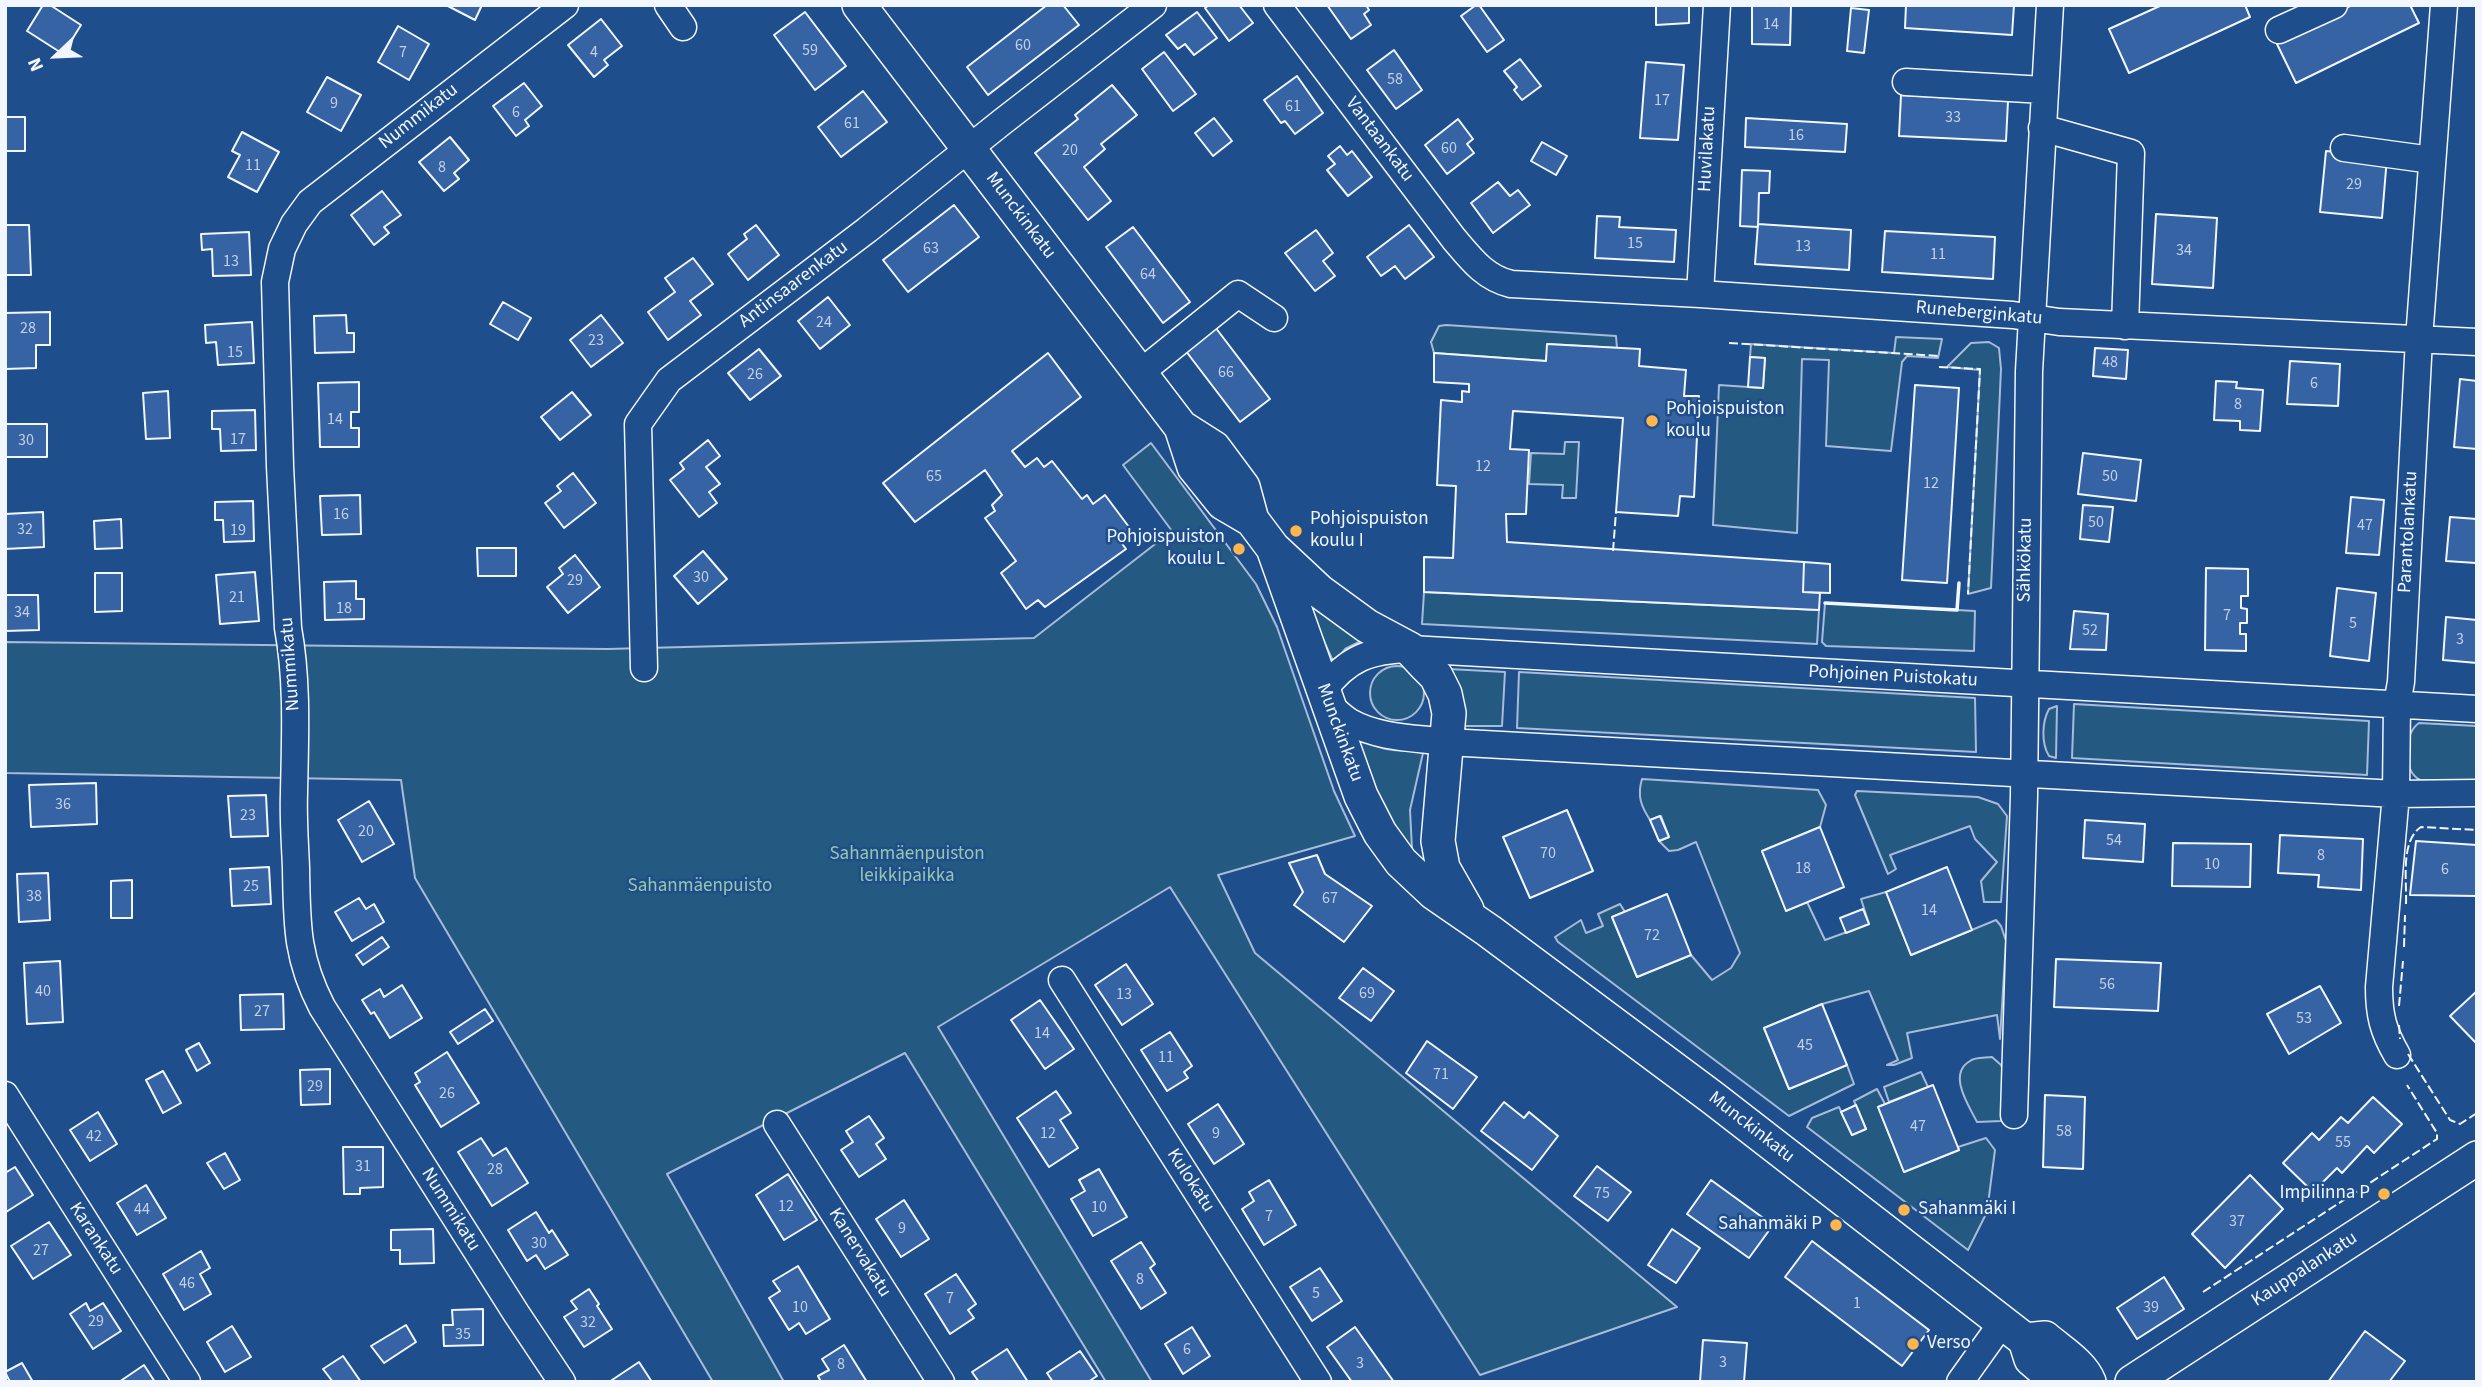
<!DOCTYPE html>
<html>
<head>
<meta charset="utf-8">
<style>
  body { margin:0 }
  #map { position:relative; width:2482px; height:1387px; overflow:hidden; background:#1f4e8c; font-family:"Source Sans 3",sans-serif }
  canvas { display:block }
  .frame { position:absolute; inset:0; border:7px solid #f2f6ff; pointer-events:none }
  .north { position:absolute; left:21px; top:21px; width:70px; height:70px; -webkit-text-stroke:5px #1f4e8c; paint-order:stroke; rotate:247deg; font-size:19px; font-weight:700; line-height:28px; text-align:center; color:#f2f6ff }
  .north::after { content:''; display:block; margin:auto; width:24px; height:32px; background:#f2f6ff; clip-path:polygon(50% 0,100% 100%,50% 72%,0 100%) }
</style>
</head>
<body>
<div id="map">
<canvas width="2482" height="1387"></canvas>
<div class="frame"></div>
<div class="north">N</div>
</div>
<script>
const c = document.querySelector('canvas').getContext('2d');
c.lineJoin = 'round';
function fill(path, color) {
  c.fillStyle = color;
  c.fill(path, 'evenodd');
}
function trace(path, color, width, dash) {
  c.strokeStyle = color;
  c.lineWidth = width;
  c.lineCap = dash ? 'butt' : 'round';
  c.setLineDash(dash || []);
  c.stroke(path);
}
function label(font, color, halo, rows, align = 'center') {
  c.font = font + ' "Source Sans 3",sans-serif';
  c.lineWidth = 5;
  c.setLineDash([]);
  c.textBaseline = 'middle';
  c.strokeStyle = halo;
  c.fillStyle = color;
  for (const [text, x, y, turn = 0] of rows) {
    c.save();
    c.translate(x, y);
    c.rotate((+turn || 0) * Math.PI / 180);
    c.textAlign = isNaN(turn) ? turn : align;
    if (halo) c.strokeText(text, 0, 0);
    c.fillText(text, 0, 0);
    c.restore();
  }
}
const green = new Path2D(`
  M1446,325L1616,336L1617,348L1548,344L1546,361L1434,353L1431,342L1439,326Z
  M1896,337L1942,339L1938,358L1907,356L1902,362L1891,451L1826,446L1829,360L1802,359L1797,533L1713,525L1719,385L1763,388L1765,358L1750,357L1751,344L1894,353Z
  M1989,342L1999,348L2001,369L1991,588L1968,594L1980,370L1947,367L1971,343Z
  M1565,442H1579L1576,498H1562L1563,485L1529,484L1531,453L1564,454Z
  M1151,443L1256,584L1277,627L1334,791L1355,836L1218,875L1255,953L1677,1307L1480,1375L1170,887L938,1027L1152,1382H1106L905,1053L667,1174L784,1382H713L415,878L401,780L5,773V642L607,649L1034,638L1172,531L1123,465Z
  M1424,592L1819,610L1817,644L1422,624Z
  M1309,599L1365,639L1345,649L1334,663L1307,605Z
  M1825,603L1975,611L1974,651L1826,646L1822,642Z
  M1370 693a27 27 0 1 1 54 0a27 27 0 1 1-54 0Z
  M1449,669L1505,672L1502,726H1463Z
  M1519,672L1975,698L1976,752L1517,728Z
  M2074,704L2369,721L2367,775L2072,758Z
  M2057,706L2056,758L2049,756C2041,743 2042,722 2049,709Z
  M2419,723L2477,726V783L2420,780C2402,771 2403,734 2419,723Z
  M1352,734C1374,750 1395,752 1421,750L1423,753L1410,810L1412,849L1389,826Z
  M1642,779L1818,790L1826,805L1820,827L1762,851L1786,910L1807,902L1825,940L1869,924L1861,899L1886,892L1911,955L1996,920L2001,926L2006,941L2000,1039L1997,1015L1907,1033L1912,1058L1894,1065H1887L1898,1060L1869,991L1822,1004L1764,1028L1789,1089L1847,1065L1854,1084L1789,1116L1558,942L1555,937L1581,920L1586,933L1603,926L1598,914L1620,904L1625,912L1612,917L1637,977L1691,955L1712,980L1731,968L1740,953L1696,842L1678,850L1669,851L1659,841L1669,837L1661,816L1650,820C1641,806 1637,796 1642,779Z
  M1857,791L1978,797L1998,804L2007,816L2001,902H1984L1981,881L1997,862L1975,839L1970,826L1890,855L1896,869L1888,874L1855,795Z
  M1992,1057L2001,1065L2004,1072L2001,1121L1977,1122C1969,1106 1947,1074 1970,1061C1975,1057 1985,1058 1992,1057Z
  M1921,1072L1928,1087L1889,1102L1884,1087Z
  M1877,1089L1885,1104L1878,1107L1904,1172L1959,1150L1958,1147L1986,1138L1995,1150L1987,1212L1968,1250L1807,1127L1812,1118L1839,1107L1852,1135L1866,1129L1854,1101Z`);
fill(green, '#245a82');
trace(green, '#a8bbd7', 2);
const building = new Path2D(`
  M43,5H50L81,25L63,54L27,31Z
  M446,5H482L475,20Z
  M1047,5H1063L1079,25L988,95L967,67Z
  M1209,5H1239L1253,23L1229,41L1205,8Z
  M1327,5H1366L1369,10L1364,14L1371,25L1351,39Z
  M1476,5H1479L1504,40L1487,52L1461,16Z
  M1656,5H1689V23L1656,25Z
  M1752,5H1791L1790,45L1752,44Z
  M1906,5H2014L2012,35L1905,28Z
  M2162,5H2245L2250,17L2129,73L2109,29Z
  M2352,5H2410L2419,23L2296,83L2276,42Z
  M1851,8L1869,10L1864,53L1847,51Z
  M805,12L846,66L815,90L774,35Z
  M1197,12L1217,38L1194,55L1185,44L1178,49L1166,35Z
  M601,19L622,46L604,60L608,65L594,77L568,45Z
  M398,26L429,44L409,80L378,62Z
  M1394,50L1422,90L1396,109L1367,70Z
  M1164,52L1196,94L1173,111L1142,69Z
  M1520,59L1541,86L1522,100L1514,90L1517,87L1504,71Z
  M1646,62L1684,65L1678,140L1640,138Z
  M1297,76L1323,113L1295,134L1285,121L1281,123L1264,100Z
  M327,77L361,95L341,131L307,112Z
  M524,83L542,106L525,120L529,126L516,136L493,106Z
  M1112,85L1137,115L1101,144L1105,149L1084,167L1111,201L1088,220L1035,153L1078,119L1075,115Z
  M863,91L887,122L841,157L818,127Z
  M1901,95L2008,101L2006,141L1899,136Z
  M5,117H25V151H5Z
  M1214,118L1232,141L1213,156L1195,133Z
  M1746,118L1847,124L1845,152L1745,147Z
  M1458,119L1473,139L1467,144L1474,153L1447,174L1425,145Z
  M242,132L279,152L257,192L228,177L240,155L232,151Z
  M450,137L469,160L454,173L459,179L444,191L419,162Z
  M1542,142L1567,156L1556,175L1531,161Z
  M1340,146L1347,155L1352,151L1372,177L1348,196L1327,170L1335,164L1328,156Z
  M2326,151L2387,157L2382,218L2320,212Z
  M1742,170L1770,171L1769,193H1759L1758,227L1740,226Z
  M1498,182L1510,196L1518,190L1530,205L1493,233L1471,203Z
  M382,191L401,215L384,227L389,233L374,245L351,215Z
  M954,205L979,237L908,292L883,260Z
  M2156,214L2217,218L2213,288L2152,284Z
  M1597,216L1620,217L1619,227L1676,230L1674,262L1595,258Z
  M1758,224L1851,230L1849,270L1755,264Z
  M5,225H29L31,275H5Z
  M756,225L779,255L748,280L728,254L747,239L744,234Z
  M1409,225L1434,257L1405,279L1395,266L1381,276L1367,257Z
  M1133,227L1190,302L1163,323L1106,247Z
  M1316,230L1333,253L1323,261L1335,276L1315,291L1285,253Z
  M1885,231L1995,237L1993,279L1882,272Z
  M249,232L251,275L213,276L212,249L202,250L201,234Z
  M693,258L713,284L690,301L701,315L668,340L648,312L675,292L665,278Z
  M828,297L850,325L820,349L798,321Z
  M503,302L531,318L518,340L490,324Z
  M50,312V345H36V368L5,369V313Z
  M346,315L347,333H354V352L315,353L314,316Z
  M601,315L623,343L591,367L570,340Z
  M252,322L254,363L218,365L216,342L206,343L205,325Z
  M1212,323L1270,399L1240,422L1182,346Z
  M1547,344L1640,349L1639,366L1686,370L1684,396H1699L1694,497L1680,496L1678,516L1616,512L1623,418L1513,411L1510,449L1529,450L1526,514H1506L1507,542L1804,562L1803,592L1820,593L1819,610L1424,592V557L1453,558L1456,486L1437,485L1441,400L1462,402V391L1469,392V384L1434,382V353L1546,361Z
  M2095,348L2128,350L2126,379L2093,376Z
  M759,349L781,376L750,400L728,373Z
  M1048,353L1081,397L1012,451L1025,467L1037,458L1044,467L1052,461L1082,499L1087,495L1093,504L1105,495L1132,531L1120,541L1126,549L1045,607L1038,600L1026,609L1001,573L1016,561L985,518L995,511L992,505L1002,495L985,470L915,522L883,483Z
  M1750,357L1765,358L1763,388L1748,387Z
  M2290,361L2340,364L2338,406L2287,404Z
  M2460,379L2477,381V449L2454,447Z
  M2216,381L2237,382L2236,388L2263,390L2260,431L2240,430V421L2214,420Z
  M359,382V412H351V428H359V447H320L318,383Z
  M1915,385L1959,388L1947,583L1902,580Z
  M168,391L170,438L146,439L143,393Z
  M572,392L591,415L560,440L541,417Z
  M255,410L256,450L221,451L220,429H212V411Z
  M5,424H47V457H5Z
  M708,440L720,456L706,467L720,484L709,492L717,503L699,517L670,480L684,469L680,463Z
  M2083,453L2141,460L2136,501L2078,494Z
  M573,473L596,503L564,528L545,503L561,491L557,486Z
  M360,495L361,534L322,535L320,496Z
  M2351,497L2384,500L2379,555L2346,553Z
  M253,501L254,541L224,542L223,520H215V502Z
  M2083,505L2113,507L2109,542L2080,539Z
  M43,512L44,547L5,549V514Z
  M2450,517L2477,519L2476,563L2446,561Z
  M121,519L122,548L95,549L94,521Z
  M477,548H516V576H478Z
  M703,551L727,579L698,604L674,576Z
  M575,555L600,587L568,613L547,587L563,574L559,568Z
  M1804,562L1830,564V593L1803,592Z
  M2206,568L2248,569V596H2241V608L2247,609V623H2240V634H2246V651L2205,650Z
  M255,572L259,621L220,624L216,575Z
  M95,573H122V611L95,612Z
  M356,581V599H364V619L325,620L324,582Z
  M2337,588L2376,593L2369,661L2330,656Z
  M5,595H38L39,630L5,631Z
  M2074,611L2108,614L2106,650L2070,649Z
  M2446,617L2477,620V663L2443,660Z
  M96,783L97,824L31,827L29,785Z
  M266,795L268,836L231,837L228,796Z
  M369,801L394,844L362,862L338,820Z
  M1567,810L1593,871L1530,898L1503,837Z
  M1660,816L1669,837L1659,841L1650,820Z
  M2085,820L2145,824L2143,862L2083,858Z
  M1820,827L1844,887L1786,911L1762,851Z
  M2280,835L2363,839L2361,890L2318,887L2319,875L2278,873Z
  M2416,841L2477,845V896L2410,895Z
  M2173,843L2251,844L2250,887L2172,886Z
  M1317,855L1325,874L1372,906L1344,942L1294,905L1303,892L1289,863Z
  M269,867L271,904L232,906L230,869Z
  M1947,867L1972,930L1911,955L1886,892Z
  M48,873L50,920L19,922L17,874Z
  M132,880V918H111V881Z
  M1667,894L1691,955L1637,977L1612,917Z
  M359,898L366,909L374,904L384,922L352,941L335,912Z
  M1863,909L1869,924L1846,933L1840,918Z
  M382,937L389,947L363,965L356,955Z
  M2056,959L2161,963L2158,1011L2054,1007Z
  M60,961L63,1022L27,1024L24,963Z
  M1126,964L1153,1004L1122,1025L1095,985Z
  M1363,968L1394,991L1371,1021L1339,998Z
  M402,985L422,1018L390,1038L374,1012L371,1014L362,1000L380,989L384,997Z
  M2320,986L2341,1023L2289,1054L2267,1014Z
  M2477,991V1044L2450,1016Z
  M283,994L284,1029L241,1030L240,995Z
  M1040,1000L1074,1049L1045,1069L1011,1020Z
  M1822,1004L1847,1065L1789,1089L1764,1028Z
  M485,1009L493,1021L458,1044L450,1032Z
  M1170,1032L1192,1066L1184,1072L1188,1078L1167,1091L1141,1050Z
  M1427,1041L1477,1077L1453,1109L1406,1073Z
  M199,1043L210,1063L197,1071L186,1050Z
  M447,1052L479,1103L441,1127L415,1085L420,1082L415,1073Z
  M330,1069V1104L301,1105L300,1070Z
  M163,1071L181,1103L163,1113L146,1080Z
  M1933,1085L1959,1150L1904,1172L1878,1107Z
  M1056,1091L1071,1113L1060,1120L1078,1148L1049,1167L1017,1118Z
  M2045,1095L2085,1097L2083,1169L2043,1167Z
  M2373,1097L2402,1124L2374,1153L2367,1146L2342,1173L2337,1168L2313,1192L2283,1163L2312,1133L2319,1140L2341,1117L2348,1123Z
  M1504,1102L1524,1118L1529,1112L1558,1136L1532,1170L1481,1131Z
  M1218,1104L1244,1144L1214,1164L1188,1124Z
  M1856,1105L1866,1129L1852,1135L1841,1112Z
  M98,1112L117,1144L90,1161L70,1130Z
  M869,1116L884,1138L876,1144L886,1159L859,1177L841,1150L853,1142L846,1131Z
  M481,1138L493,1156L506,1148L528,1183L492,1206L458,1152Z
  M343,1147H383V1187L360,1188V1194H344Z
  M225,1153L240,1180L224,1189L207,1163Z
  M1597,1166L1631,1192L1608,1221L1574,1196Z
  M15,1167L33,1195L6,1212L5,1173Z
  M1099,1169L1127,1217L1093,1236L1071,1199L1085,1191L1079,1180Z
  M788,1174L817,1220L784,1240L756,1195Z
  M2250,1175L2283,1209L2225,1268L2192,1234Z
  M1269,1180L1296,1225L1264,1245L1242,1209L1254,1201L1249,1192Z
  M1711,1180L1773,1225L1749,1258L1687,1214Z
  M146,1185L166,1218L137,1235L117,1203Z
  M904,1200L929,1239L901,1257L876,1219Z
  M536,1212L549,1233L552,1230L568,1255L545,1269L536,1255L527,1261L508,1230Z
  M49,1222L71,1255L33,1279L11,1246Z
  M433,1229L434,1263L400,1264V1250H391V1230Z
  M1672,1229L1700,1248L1676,1283L1648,1265Z
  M1812,1241L1929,1330L1902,1366L1785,1277Z
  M1141,1242L1155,1264L1150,1268L1166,1293L1141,1309L1111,1261Z
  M201,1251L210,1268L200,1274L211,1294L184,1310L163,1274Z
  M798,1266L830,1319L806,1334L799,1323L789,1330L769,1298L780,1291L773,1281Z
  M1320,1268L1342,1301L1312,1321L1290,1287Z
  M956,1274L976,1304L968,1310L974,1318L950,1334L925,1294Z
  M2164,1277L2184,1309L2137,1339L2117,1308Z
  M589,1289L599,1304L597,1306L612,1329L584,1347L564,1317L577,1309L571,1301Z
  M86,1303L90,1311L103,1303L121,1331L93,1349L70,1314Z
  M483,1309V1345L444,1346L443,1325H453L452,1310Z
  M406,1325L416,1342L384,1363L371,1346Z
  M232,1326L251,1357L225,1372L207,1342Z
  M1192,1327L1210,1356L1183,1374L1165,1344Z
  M1355,1327L1394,1382H1352L1327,1347Z
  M2365,1331L2405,1361L2389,1382H2328Z
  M1703,1340L1747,1343L1744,1382H1700Z
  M844,1345L867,1382H821L818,1376L829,1370L822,1359Z
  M1007,1349L1028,1382H979L972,1372Z
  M1080,1351L1097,1376L1088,1382H1053L1047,1373Z
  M343,1356L361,1382H333L323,1369Z
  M639,1362L652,1382H609Z
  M22,1363L33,1382H10L5,1372Z
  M144,1365L155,1382H119Z`);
fill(building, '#3563a3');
trace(building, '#f2f6ff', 2);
const minor = new Path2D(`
  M668,5L683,27
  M1277,5L1454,239C1471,259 1485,278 1511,284L1700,294L2013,315L2059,322L2477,342
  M2279,30L2334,5
  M1906,82L2044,90
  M2042,128L2131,153L2125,326
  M2344,148L2432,160
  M1700,294L1717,5
  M1140,373L1238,294L1274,318
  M644,668L638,424L669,380L867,230L1002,122L1153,5
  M1323,691C1347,658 1370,650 1410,649L2477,709
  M1329,705C1336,711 1343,718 1350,722C1378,738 1416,738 1447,742L2396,794L2477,793
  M1062,980L1318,1382
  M2397,1055C2383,1031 2379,1015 2379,987L2396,794L2397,704L2401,682L2419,339L2444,5
  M5,1095L187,1382
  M2014,1115L2024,796L2029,371L2050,5
  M777,1124L941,1382
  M562,1382L516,1313L322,1007C296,957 297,923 296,868C295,843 293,818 294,793C295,739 298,682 288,628L280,466L275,282L282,249L294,224L310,202L565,5
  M1960,1382L2002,1323`);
const major = new Path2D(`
  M859,5L1181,427L1194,467L1223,503L1252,520
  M1181,427L1214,448L1243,487L1252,520L1273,548L1319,591L1367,626L1410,649L1424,664L1436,676L1445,694L1449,713L1438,841L1443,868L1467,910
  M1273,548L1361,796L1380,833L1401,862L1434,893L1489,931L1713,1098L2025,1340L2031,1359L2058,1382
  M2025,1340L2045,1338C2060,1351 2082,1364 2089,1382
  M2132,1382L2477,1158`);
trace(minor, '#f2f6ff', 29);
trace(major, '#f2f6ff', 36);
trace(minor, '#1f4e8c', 26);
trace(major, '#1f4e8c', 33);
trace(new Path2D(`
  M1729,343L1939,356
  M1939,367L1980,369L1968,594
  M1613,551L1616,512
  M2406,904C2407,881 2400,841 2421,827L2477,830
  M2404,947L2405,915
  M2399,1006L2403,961
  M2399,1025L2400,1039
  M2408,1054L2450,1120L2460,1124L2477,1113
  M2203,1292L2437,1139V1133L2407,1085`), '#f2f6ff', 2, [9, 3.5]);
trace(new Path2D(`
  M1825,603L1957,610L1959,583`), '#f2f6ff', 3.5);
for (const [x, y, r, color] of [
  [1652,421,7,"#ffb74d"],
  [1296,531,7,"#ffb74d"],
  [1239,549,7,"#ffb74d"],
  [2384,1194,7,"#ffb74d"],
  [1904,1210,7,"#ffb74d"],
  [1836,1225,7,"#ffb74d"],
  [1913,1344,7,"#ffb74d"]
]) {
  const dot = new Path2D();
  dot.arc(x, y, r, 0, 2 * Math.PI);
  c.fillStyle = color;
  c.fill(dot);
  trace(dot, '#1f4e8c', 2.5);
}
label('16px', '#c3d1e8', null, [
  ["14",1771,25],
  ["60",1023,46],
  ["59",810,51],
  ["7",403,53],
  ["4",594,53],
  ["58",1395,80],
  ["17",1662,101],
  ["9",334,104],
  ["61",1293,107],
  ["6",516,113],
  ["33",1953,118],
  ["61",852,124],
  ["16",1796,136],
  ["60",1449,149],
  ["20",1070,151],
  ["11",253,166],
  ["8",442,168],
  ["29",2354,185],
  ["15",1635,244],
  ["13",1803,247],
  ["63",931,249],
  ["34",2184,251],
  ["11",1938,255],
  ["13",231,262],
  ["64",1148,275],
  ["24",824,323],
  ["28",28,329],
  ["23",596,341],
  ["15",235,353],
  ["48",2110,363],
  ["66",1226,373],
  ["26",755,375],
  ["6",2314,384],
  ["8",2238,405],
  ["14",335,420],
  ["17",238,440],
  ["30",26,441],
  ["12",1483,467],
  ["65",934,477],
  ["50",2110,477],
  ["12",1931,484],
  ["16",341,515],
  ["50",2096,523],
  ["47",2365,526],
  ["32",25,530],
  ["19",238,531],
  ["30",701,578],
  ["29",575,581],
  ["21",237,598],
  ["18",344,609],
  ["34",22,613],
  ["7",2227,616],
  ["5",2353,624],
  ["52",2090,631],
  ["3",2460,640],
  ["36",63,805],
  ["23",248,816],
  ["20",366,832],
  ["54",2114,841],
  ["70",1548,854],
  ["8",2321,856],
  ["10",2212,865],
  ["18",1803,869],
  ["6",2445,870],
  ["25",251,887],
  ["38",34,897],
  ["67",1330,899],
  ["14",1929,911],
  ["72",1652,936],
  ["56",2107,985],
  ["40",43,992],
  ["69",1367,994],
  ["13",1124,995],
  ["27",262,1012],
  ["53",2304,1019],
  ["14",1042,1034],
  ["45",1805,1046],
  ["11",1166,1058],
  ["71",1441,1075],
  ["29",315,1087],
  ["26",447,1094],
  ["47",1918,1127],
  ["58",2064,1132],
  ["12",1048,1134],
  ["9",1216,1134],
  ["42",94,1137],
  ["55",2343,1143],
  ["31",363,1167],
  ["28",495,1170],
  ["75",1602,1194],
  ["12",786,1207],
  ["10",1099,1208],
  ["44",142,1210],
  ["7",1269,1217],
  ["37",2237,1222],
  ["9",902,1229],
  ["30",539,1244],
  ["27",41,1251],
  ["8",1140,1280],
  ["46",187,1284],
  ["5",1316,1294],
  ["7",950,1299],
  ["1",1857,1304],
  ["10",800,1308],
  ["39",2151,1308],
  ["29",96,1322],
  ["32",588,1323],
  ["35",463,1335],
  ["6",1187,1350],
  ["3",1723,1363],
  ["3",1360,1364],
  ["8",841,1365]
]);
label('19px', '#f2f6ff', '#1f4e8c', [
  ["Nummikatu",419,117,-38],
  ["Vantaankatu",1379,140,53],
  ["Huvilakatu",1708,149,-87],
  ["Munckinkatu",1020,216,53],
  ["Antinsaarenkatu",794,285,-37],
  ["Runeberginkatu",1979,314,5],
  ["Parantolankatu",2409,532,-87],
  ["Sähkökatu",2026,560,-89],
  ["Nummikatu",291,664,-94],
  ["Pohjoinen Puistokatu",1893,677,3],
  ["Munckinkatu",1339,733,70],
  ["Munckinkatu",1751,1128,38],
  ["Kulokatu",1190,1181,57],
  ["Nummikatu",450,1210,58],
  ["Karankatu",95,1239,57],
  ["Kanervakatu",859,1253,58],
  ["Kauppalankatu",2305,1270,-33]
]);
label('19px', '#f2f6ff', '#1f4e8c', [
  ["Pohjoispuiston",1666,410],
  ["koulu",1666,432],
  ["Pohjoispuiston",1310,520],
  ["koulu I",1310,542],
  ["Pohjoispuiston",1225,538,"right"],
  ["koulu L",1225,560,"right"],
  ["Impilinna P",2370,1194,"right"],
  ["Sahanmäki I",1918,1210],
  ["Sahanmäki P",1822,1225,"right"],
  ["Verso",1927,1344]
], 'left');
label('19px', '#97c8a6', '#1f4e8c', [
  ["Sahanmäenpuiston",907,855],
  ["leikkipaikka",907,877],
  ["Sahanmäenpuisto",700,887]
]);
</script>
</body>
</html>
